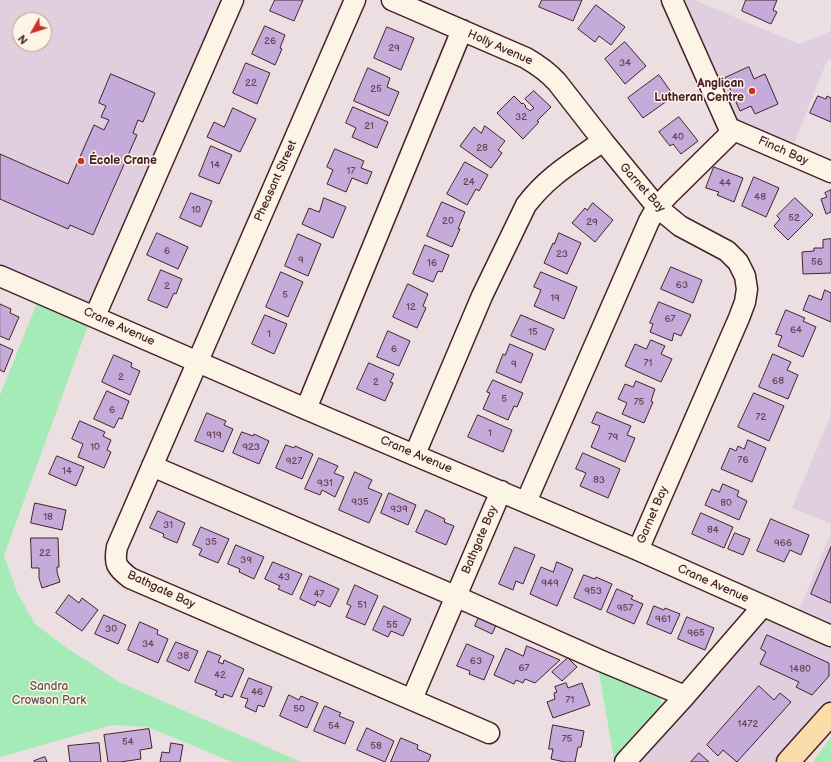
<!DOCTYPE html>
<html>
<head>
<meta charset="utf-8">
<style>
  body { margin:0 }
  #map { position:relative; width:831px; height:762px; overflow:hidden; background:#ecdfe1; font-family:"Balsamiq Sans",sans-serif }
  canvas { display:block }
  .north { position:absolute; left:12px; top:12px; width:40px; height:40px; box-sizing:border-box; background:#fcf5e5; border:1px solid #b59f9b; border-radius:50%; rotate:231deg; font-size:11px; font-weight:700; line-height:16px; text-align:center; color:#4a1f2b }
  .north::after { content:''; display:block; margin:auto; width:14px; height:18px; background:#c8321e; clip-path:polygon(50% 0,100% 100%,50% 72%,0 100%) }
</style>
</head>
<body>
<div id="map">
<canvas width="831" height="762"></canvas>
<div class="north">N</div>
</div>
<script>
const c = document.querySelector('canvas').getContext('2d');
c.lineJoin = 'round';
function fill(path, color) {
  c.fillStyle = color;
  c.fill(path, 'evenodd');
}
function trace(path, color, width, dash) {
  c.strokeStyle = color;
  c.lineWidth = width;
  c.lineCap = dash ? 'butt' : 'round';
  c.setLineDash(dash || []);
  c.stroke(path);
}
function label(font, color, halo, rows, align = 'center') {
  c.font = font + ' "Balsamiq Sans",sans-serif';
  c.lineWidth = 3;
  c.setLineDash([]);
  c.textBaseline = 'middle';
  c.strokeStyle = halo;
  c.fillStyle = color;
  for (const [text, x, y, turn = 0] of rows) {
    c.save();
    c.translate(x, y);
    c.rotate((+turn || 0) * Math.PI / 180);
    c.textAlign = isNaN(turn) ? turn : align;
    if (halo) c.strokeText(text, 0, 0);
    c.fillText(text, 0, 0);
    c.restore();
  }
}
fill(new Path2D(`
  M0,0H233L95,316L0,279ZM20,20H44V44H20Z
  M672,0H694L799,44L831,31V59L826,63L790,154L734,130Z
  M831,415V524L792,508Z
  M831,532V714L788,762H625L762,612L793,625Z`), '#e0cfdf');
fill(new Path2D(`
  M39,298L90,320L4,555L17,592L35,624L67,648L119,682L301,762H232L148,727L112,725L0,757V395Z
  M598,667L661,696V706L614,759Z
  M831,737V760L830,762H813Z`), '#a5ebb7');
const building = new Path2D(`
  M275,0H303L294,21L270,11Z
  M542,0H582L573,21L539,7Z
  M746,0H777L773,10L777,12L771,24L742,11Z
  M596,5L625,27L611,45L599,36L595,42L578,29Z
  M265,26L285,35L280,48L282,49L275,65L252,54Z
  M387,27L414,38L401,70L374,58Z
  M625,42L646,66L625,84L605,59Z
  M246,63L270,73L257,104L233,93Z
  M749,67L754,79L765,74L778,104L755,114L751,106L740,111L725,78Z
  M368,68L390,78L387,87L399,92L389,116L354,101Z
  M111,74L155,93L143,122L138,120L133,133L137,135L93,235L70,225L68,229L0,199V154L68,184L94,125L104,130L109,120L101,117L106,106L99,103Z
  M659,75L674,96L643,118L628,98Z
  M534,91L551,107L537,121L539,122L523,139L497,113L514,96L522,104L523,103L526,106L525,107L530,111L534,108L525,99Z
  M818,96L826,99L827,96L831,98V122L810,113Z
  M353,107L388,122L377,148L352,137L356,128L346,123Z
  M233,108L256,119L240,152L207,137L214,122L224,127Z
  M679,117L698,141L681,154L673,144L670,146L659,132Z
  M485,126L505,141L498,150L502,153L491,168L460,146L474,127L481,133Z
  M211,146L232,155L219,184L199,176Z
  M335,149L364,161L361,168L372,172L367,184L352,178L346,192L327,184L333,170L327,167Z
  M465,162L488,175L479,191L476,189L467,205L447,194Z
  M714,167L743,178L734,202L717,195L719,192L706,188Z
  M754,177L779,188L766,217L742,206Z
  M831,190V212L826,214L821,199L827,197L825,193Z
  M191,193L212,201L201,227L180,218Z
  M324,198L346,207L333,238L302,224L309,208L319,212Z
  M795,198L813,215L788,240L774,226L780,219L777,216Z
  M442,202L465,212L458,229H460L452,247L427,236Z
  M593,203L613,220L595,242L572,223L585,208L587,210Z
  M157,233L188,247L178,269L147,255Z
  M559,233L581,243L567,274L544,263L553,243L554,244Z
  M298,234L321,244L308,276L285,266Z
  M831,239V273L803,274L802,252L814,251V248H823V240Z
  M425,245L449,255L442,272L438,271L433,282L413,274Z
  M671,267L702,280L693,303L661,289Z
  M161,270L182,279L176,294L174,293L167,308L148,300Z
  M281,272L303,282L288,317L266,307Z
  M541,272L577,287L564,319L534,306L541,290L534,287Z
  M408,284L428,294L423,306L426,308L417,328L393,317Z
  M825,290L831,293V322L803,310L809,295L821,300Z
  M659,302L691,315L681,336L674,333L672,341L650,332L653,324L650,323Z
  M0,304L11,309L10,313L19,317L9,340L0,336Z
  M786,310L805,318L803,321L816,327L803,357L778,346L782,336L776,334Z
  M265,315L287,324L274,354L252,344Z
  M521,315L554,329L545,350L511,336Z
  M388,331L410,341L399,366L377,357Z
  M651,340L665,346L661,354L672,359L661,382L625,366L635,344L646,349Z
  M0,344L13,350L4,372L0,370Z
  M510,344L533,354L521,383L496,372L503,354L505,355Z
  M773,354L791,362L787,370L798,375L788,399L759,387Z
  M114,355L132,363L131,367L140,371L130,395L102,382Z
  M369,363L394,374L390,382L393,383L385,401L357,389Z
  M493,380L523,393L517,407L514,406L508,420L483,409L490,393L487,392Z
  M636,381L655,389L651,401L653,402L644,423L622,414L627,403L618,399L625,384L633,387Z
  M107,391L129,401L122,419L119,418L114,428L94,419Z
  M754,393L784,406L769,441L738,427Z
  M597,412L631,426L627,435L635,438L625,462L591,447L600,426L592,423Z
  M207,413L226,421L224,425L233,429L223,452L195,441Z
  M478,415L512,430L503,452L468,437Z
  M80,421L105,432L103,436L111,440L107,450L111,452L104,468L78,457L83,444L72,439Z
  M242,432L253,436L254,434L269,441L259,464L233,453Z
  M748,440L766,448L752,482L721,469L730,448L736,451L738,446L744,449Z
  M286,445L294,448L295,446L313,454L302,479L276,468Z
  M583,453L620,469L608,498L580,486L586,473L576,469Z
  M57,456L84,467L76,486L49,474Z
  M319,458L338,466L334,473L344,477L335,497L322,490L320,495L305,489Z
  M355,472L372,480L368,488L382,494L369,523L339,510Z
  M723,484L739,491L737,496L747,501L739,520L705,505L712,489L719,492Z
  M389,493L416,505L408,525L381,513Z
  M35,503L66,510L62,530L31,523Z
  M426,510L445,519L444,522L454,526L446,545L416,532Z
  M158,511L185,523L177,543L163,537L164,534L150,528Z
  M701,513L733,527L724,548L692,534Z
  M771,519L809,535L801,555L790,550L784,562L757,551Z
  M201,527L229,539L218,563L199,555L202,549L193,545Z
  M735,533L750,539L743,555L728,549Z
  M31,538H58L59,567H57V572L60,582L42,588L39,578V568H32Z
  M236,545L264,557L254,579L239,572L240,569L228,564Z
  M515,547L535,555L523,584L516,581L513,590L499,584Z
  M831,547V603L811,594Z
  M273,562L302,574L292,595L278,589L280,586L265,579Z
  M557,562L573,569L557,606L530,594L541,567L553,572Z
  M584,575L595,579L596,577L612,584L601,610L574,598Z
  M310,576L339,589L330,607L317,601L315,606L300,599Z
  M355,585L378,596L365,625L346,617L351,606L347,604Z
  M617,589L633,596L631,599L643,604L634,624L607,612Z
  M69,595L79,603L82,598L98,610L82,631L56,613Z
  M384,606L411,619L403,636L391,631L388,637L373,630Z
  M654,606L664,610L665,608L680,614L671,634L647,624Z
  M104,615L126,625L118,644L95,634Z
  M480,615L497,623L492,634L475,626Z
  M687,617L714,628L705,650L678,639Z
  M140,622L158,630L157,634L168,639L158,663L128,650Z
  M767,635L829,663V676L812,695L796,687L799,682L760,664L766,652L761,649Z
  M176,642L198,651L189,671L167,661Z
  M467,644L494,656L484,680L469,674L470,671L457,666Z
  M527,646L560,660L535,683L525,679L523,683L516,680L514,684L494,675L506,648L523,656Z
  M208,651L221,656L218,662L223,664L224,660L244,669L232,697L224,694L223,698L215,695L217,691L195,682Z
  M568,658L577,667L562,681L552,672Z
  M249,678L272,687L264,707L258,705L256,712L245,707L248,699L241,697Z
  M566,683L568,688L582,683L590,705L553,718L547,702L555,699L554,693L557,692L555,687Z
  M759,686L774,700L780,693L791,702L737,762L723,750L718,756L707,745Z
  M289,695L299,700L301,696L318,703L307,728L280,716Z
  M325,706L341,713L339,716L354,722L345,744L314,731Z
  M553,725L584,731L581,747H578L575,762H565L551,759L553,749H549Z
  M367,728L394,741L385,762L357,750Z
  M149,729L152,748L140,750L141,759L120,762H108L104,735Z
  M401,738L418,745L417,749L431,755L428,762H391Z
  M99,743L101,762H70L68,746Z
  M171,743L183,745L180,762H160L162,752L169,753Z
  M699,753L709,762H691Z
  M45,757L47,762H35L34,761Z`);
fill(building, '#c5abd9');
trace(building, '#4a1f2b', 1);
const minor = new Path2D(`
  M355,0L117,547C114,564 116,567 130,578L489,733
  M392,0L526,58C538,65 548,72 557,82L603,141
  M672,0L729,128L831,172
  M0,276L306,409L638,550L831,636
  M95,316L233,0
  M306,409L462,30
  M415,454L482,296L526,205C548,176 573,162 603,141L657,207L680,226L727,251L738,262L745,276L747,289L745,302L739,318L638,550
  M152,466L455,596L599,660L685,696
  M526,502L649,221L657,207L670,193L734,130
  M412,699L501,491
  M625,762L685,696L763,606`);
const major = new Path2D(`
  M788,762L831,714`);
trace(minor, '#4a1f2b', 23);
trace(major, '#4a1f2b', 25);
trace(minor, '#fcf5e5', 20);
trace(major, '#fbddab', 22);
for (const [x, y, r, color] of [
  [752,91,4,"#c8321e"],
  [81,161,4,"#c8321e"]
]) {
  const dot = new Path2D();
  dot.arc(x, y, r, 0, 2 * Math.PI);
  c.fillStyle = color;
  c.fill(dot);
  trace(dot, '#fcf5e5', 1.5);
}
label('10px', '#694256', null, [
  ["26",270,41],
  ["29",394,48],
  ["34",625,63],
  ["22",251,83],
  ["25",376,89],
  ["32",521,117],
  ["21",369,126],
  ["40",678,137],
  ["28",482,148],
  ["14",215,165],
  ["17",351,171],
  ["24",469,182],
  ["44",725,183],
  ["48",760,197],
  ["10",196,210],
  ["52",794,218],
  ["20",448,221],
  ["29",592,222],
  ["6",167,251],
  ["23",562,254],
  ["9",301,260],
  ["56",817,262],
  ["16",432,263],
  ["63",682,285],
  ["2",167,286],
  ["5",285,295],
  ["19",555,298],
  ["12",411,307],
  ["67",670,319],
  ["64",796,330],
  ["15",533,332],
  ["1",269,334],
  ["6",394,349],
  ["71",648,363],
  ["9",514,364],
  ["2",121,377],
  ["68",778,381],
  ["2",376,382],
  ["5",504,399],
  ["75",639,402],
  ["6",112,410],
  ["72",761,417],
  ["1",490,433],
  ["919",214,435],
  ["79",613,437],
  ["10",95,447],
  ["923",251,447],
  ["76",743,460],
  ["927",294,461],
  ["14",67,471],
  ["83",599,480],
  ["931",325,483],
  ["935",360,502],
  ["80",726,503],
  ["939",399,509],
  ["18",48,517],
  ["31",168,525],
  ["84",713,530],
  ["35",211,542],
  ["966",783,543],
  ["22",45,553],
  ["39",246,560],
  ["43",284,577],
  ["949",550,583],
  ["953",593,591],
  ["47",319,594],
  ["51",362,605],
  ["957",625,608],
  ["961",663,619],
  ["55",392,625],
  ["30",111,629],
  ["965",696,633],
  ["34",148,644],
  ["38",183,656],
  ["63",476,661],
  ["67",524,668],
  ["1480",800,669],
  ["42",220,675],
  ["46",257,692],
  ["71",570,700],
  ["50",299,709],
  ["1472",748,724],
  ["54",334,726],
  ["75",567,739],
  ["54",128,742],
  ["58",376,746]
]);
label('12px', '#4a1f2b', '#fcf5e5', [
  ["Holly Avenue",500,48,24],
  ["Finch Bay",783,151,24],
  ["Pheasant Street",276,181,-66],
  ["Garnet Bay",642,188,48],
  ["Crane Avenue",119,327,24],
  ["Crane Avenue",416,455,23],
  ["Garnet Bay",653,515,-67],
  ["Bathgate Bay",480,540,-67],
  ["Crane Avenue",713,584,24],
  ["Bathgate Bay",161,590,25]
]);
label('bold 12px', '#4a1f2b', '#fcf5e5', [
  ["Anglican",744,84],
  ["Lutheran Centre",744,98],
  ["École Crane",89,161,"left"]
], 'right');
label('12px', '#61524e', '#fcf5e5', [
  ["Sandra",49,687],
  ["Crowson Park",49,701]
]);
</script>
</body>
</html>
